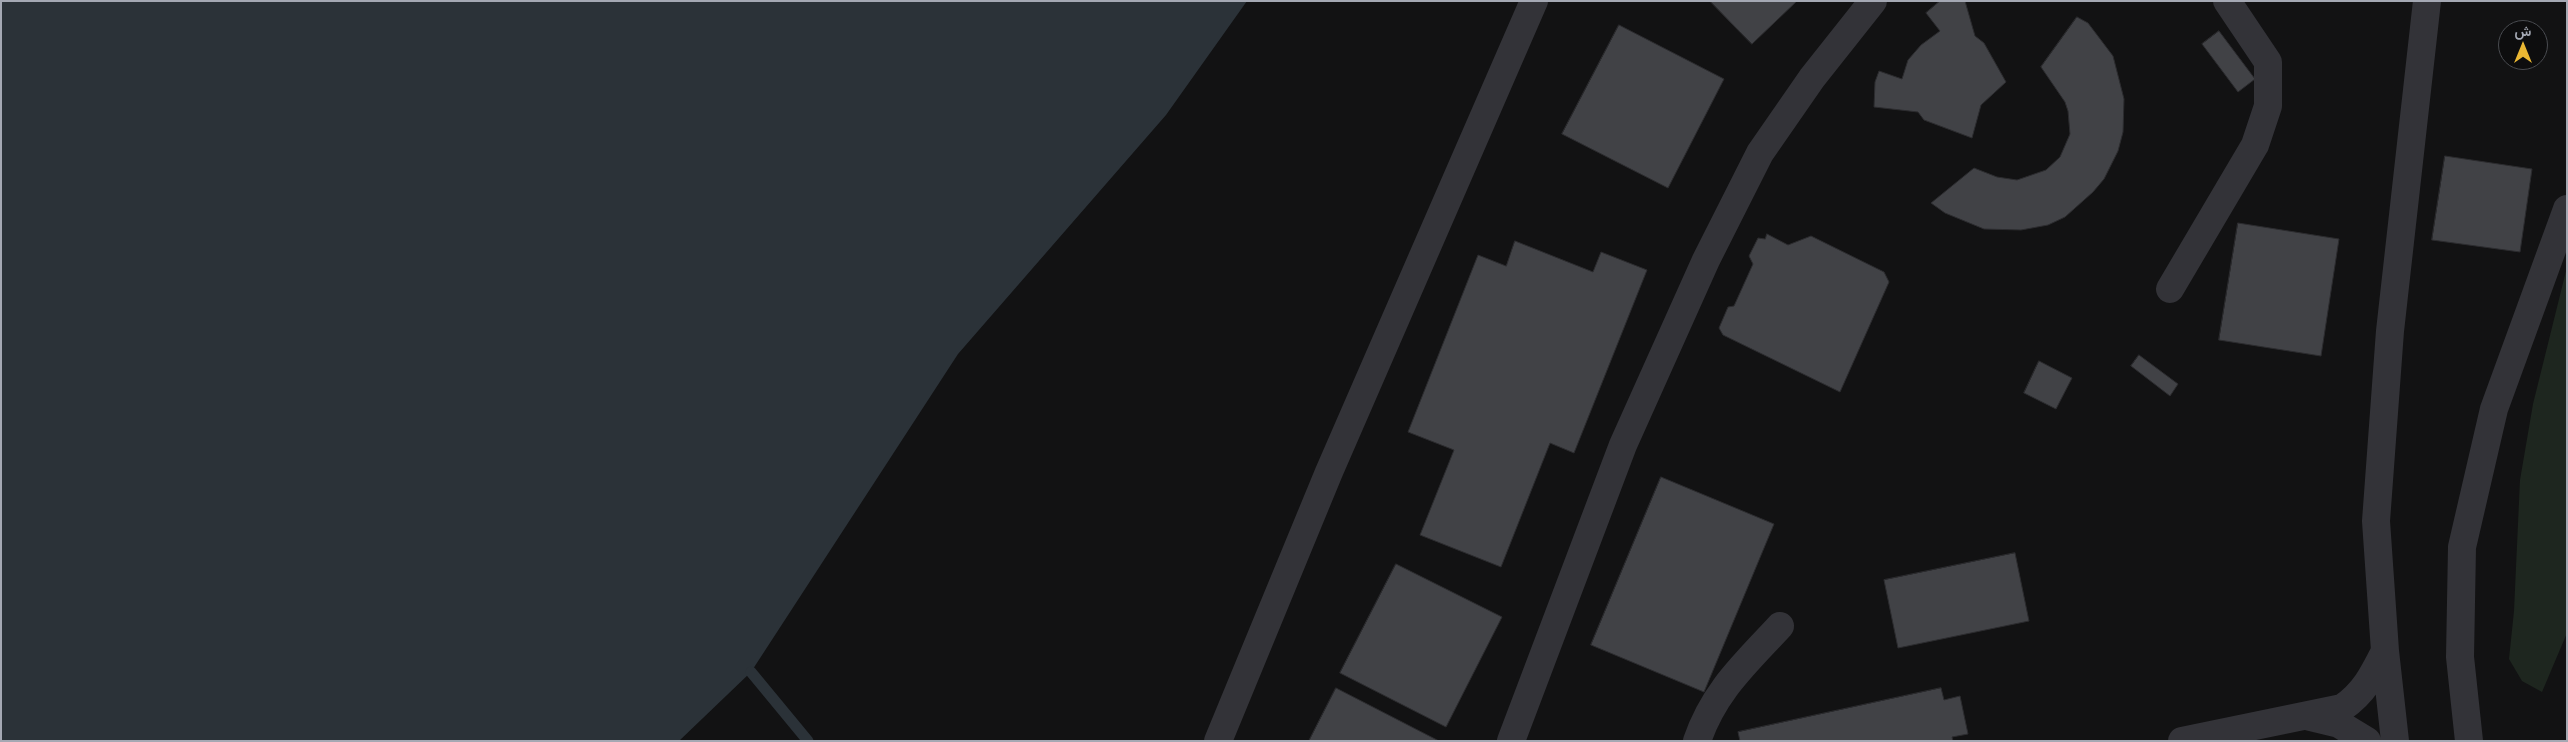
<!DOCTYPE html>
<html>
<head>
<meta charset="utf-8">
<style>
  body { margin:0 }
  #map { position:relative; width:2568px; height:742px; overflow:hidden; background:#121213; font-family:Barlow,Vazirmatn,sans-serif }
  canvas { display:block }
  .frame { position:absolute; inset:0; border:2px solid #a4a8b3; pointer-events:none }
  .north { position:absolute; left:2498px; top:20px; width:50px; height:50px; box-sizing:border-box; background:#0d0d0e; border:1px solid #494b50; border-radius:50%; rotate:0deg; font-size:14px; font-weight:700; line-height:20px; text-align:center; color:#a4a8b3 }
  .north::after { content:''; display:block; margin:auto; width:18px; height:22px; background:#eab733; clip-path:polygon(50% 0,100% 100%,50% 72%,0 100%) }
</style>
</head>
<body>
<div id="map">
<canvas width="2568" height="742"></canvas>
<div class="frame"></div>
<div class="north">ش</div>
</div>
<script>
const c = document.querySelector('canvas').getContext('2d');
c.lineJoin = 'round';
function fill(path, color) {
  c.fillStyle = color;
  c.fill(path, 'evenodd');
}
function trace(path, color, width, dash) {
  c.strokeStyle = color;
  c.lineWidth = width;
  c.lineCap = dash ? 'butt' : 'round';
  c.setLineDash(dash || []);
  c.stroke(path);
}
fill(new Path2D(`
  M2567,267V633L2542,692L2522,681L2509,659L2514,611L2520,480L2533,404Z`), '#1e261f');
fill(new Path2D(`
  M1,1H1247L1166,115L958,354L751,672L679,741H1Z`), '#2b3238');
trace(new Path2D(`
  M751,672L808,741`), '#2b3238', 11);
const building = new Path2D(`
  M1710,1H1797L1752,44Z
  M1940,1H1965L1975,36L1984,43L2006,82L1981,105L1972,138L1924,120L1918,112L1874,107L1875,82L1879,71L1902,79L1908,60L1921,45L1940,31L1926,13Z
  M2077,17L2088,23L2113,56L2124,99L2123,132L2118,151L2104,179L2093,192L2065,217L2048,225L2021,230L1984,229L1945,213L1931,203L1974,168L1997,177L2017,180L2046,170L2060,157L2070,134L2068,111L2065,102L2041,67Z
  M1619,25L1724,79L1668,188L1562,134Z
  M2219,31L2255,79L2238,92L2202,44Z
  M2445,156L2532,169L2520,252L2432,240Z
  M2238,223L2339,239L2321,356L2219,340Z
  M1767,234L1788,245L1811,236L1884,272L1889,282L1840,392L1723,335L1719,328L1728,307L1734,306L1753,264L1749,256L1758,238L1765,239Z
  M1515,241L1593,272L1601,252L1647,270L1574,453L1550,443L1501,567L1420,535L1454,450L1408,432L1478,255L1506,266Z
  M2139,355L2178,384L2170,396L2131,366Z
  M2039,361L2072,378L2056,409L2024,393Z
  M1661,477L1774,524L1704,692L1591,645Z
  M2015,553L2029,621L1898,648L1884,580Z
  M1396,564L1502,617L1446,727L1340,673Z
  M1336,688L1439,741H1309Z
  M1941,688L1944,700L1960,696L1968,734L1952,737L1953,741H1740L1738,732Z`);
fill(building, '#414246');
trace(building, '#2c2c2f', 1);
trace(new Path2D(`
  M2170,289L2255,145L2268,106V62L2227,1
  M2310,717L2339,724L2367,741
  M1218,741L1329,472L1534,1
  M1511,741L1623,445L1706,260L1760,153L1812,78L1873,1
  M1697,741C1714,691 1745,664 1780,626
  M2182,741L2342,708C2364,693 2373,675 2385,651
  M2395,741L2385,651L2376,521L2390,331L2427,1
  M2469,741L2460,657L2462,547L2494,409L2567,209`), '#333338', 28);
</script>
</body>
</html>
